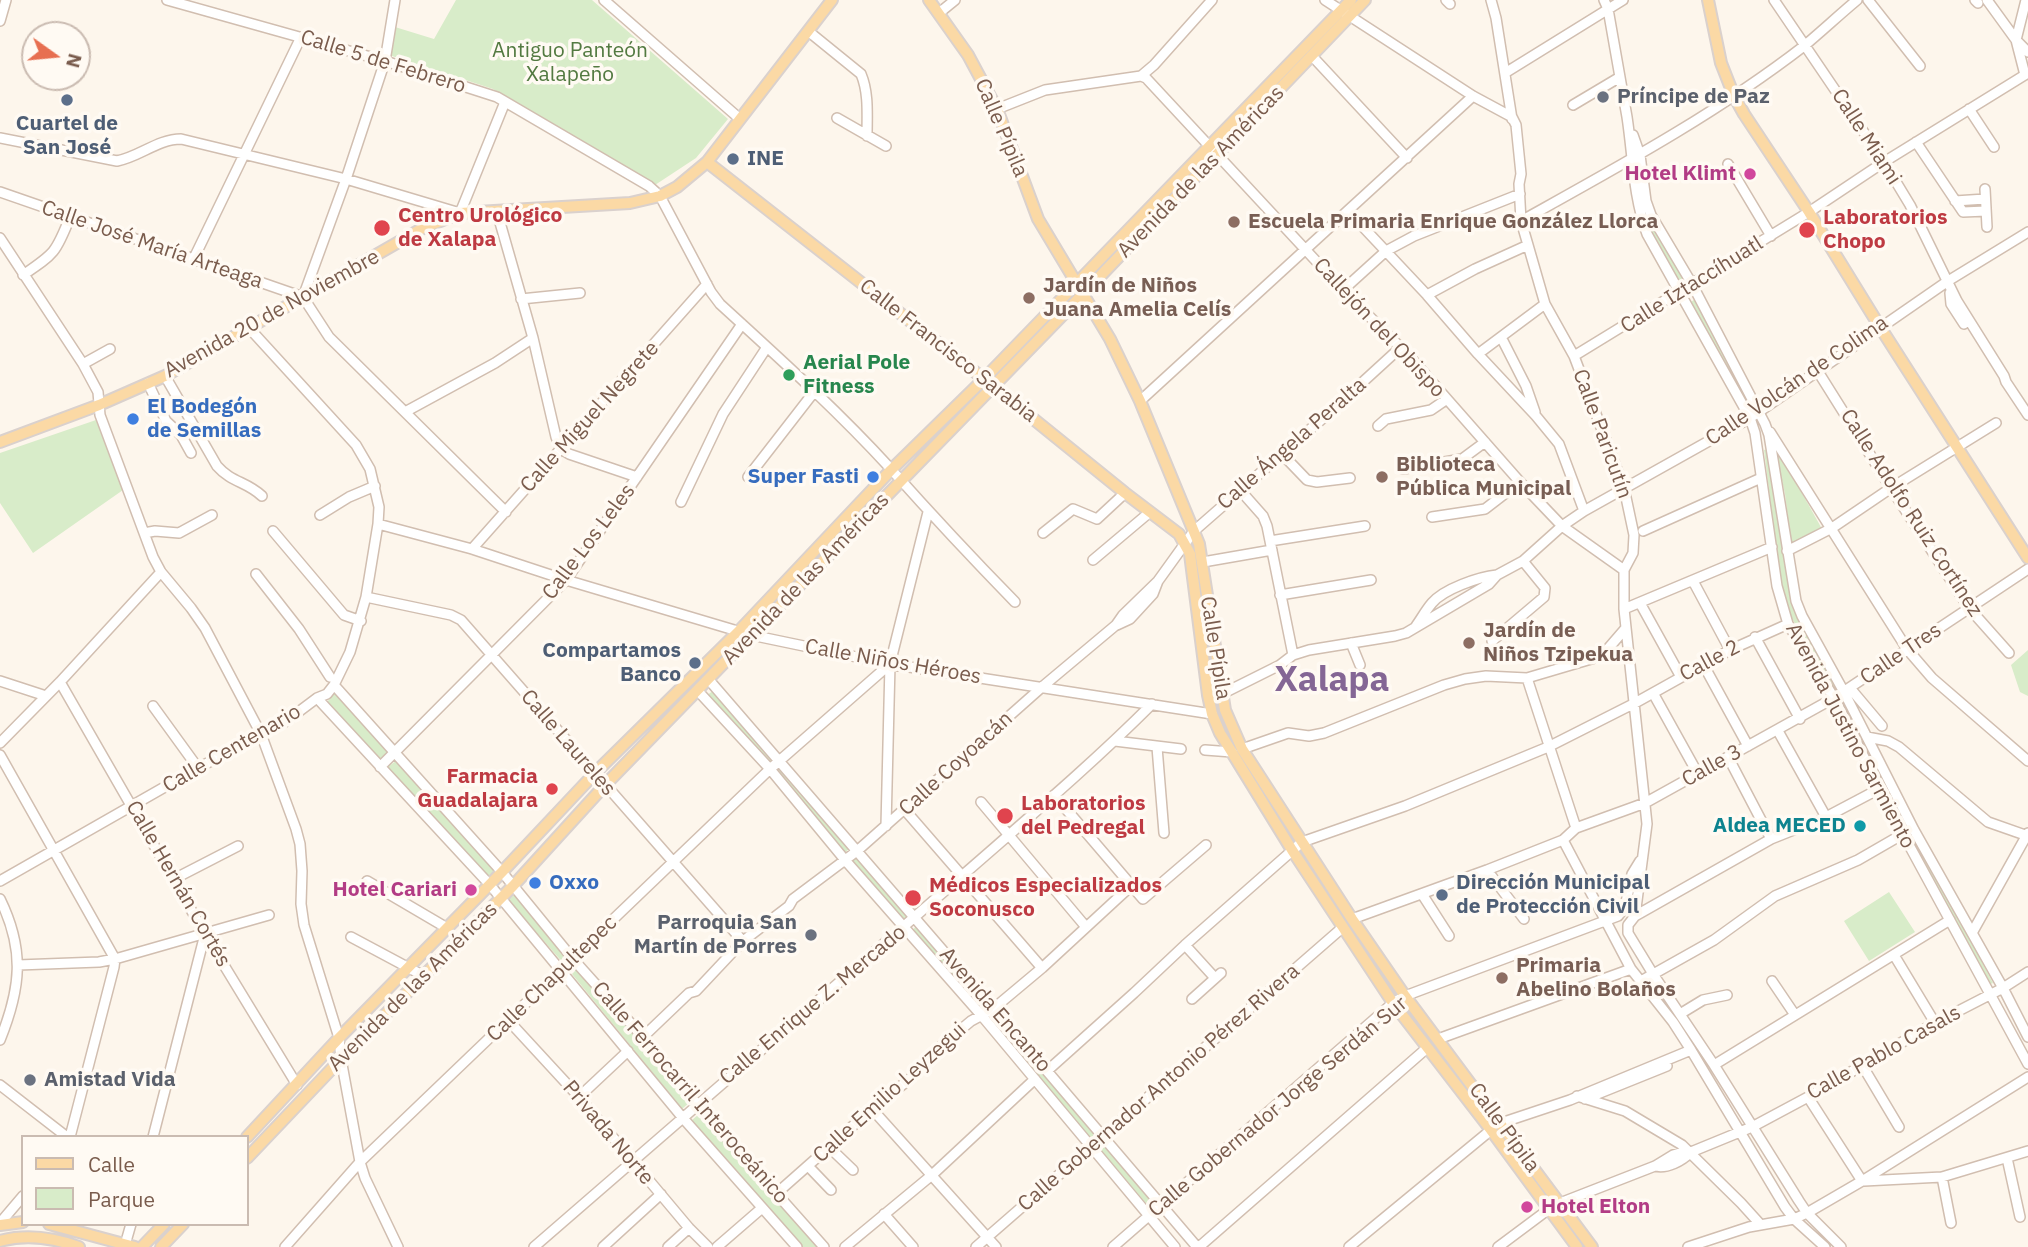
<!DOCTYPE html>
<html>
<head>
<meta charset="utf-8">
<style>
  body { margin:0 }
  #map { position:relative; width:2028px; height:1247px; overflow:hidden; background:#fdf6ec; font-family:"IBM Plex Sans",sans-serif }
  canvas { display:block }
  .legend { position:absolute; left:21px; top:1135px; width:228px; height:91px; box-sizing:border-box; background:#fffaf3; border:2px solid #cabbb1; margin:0; padding:9px 12px; list-style:none; font-size:21px; color:#7a5c4d }
  .legend li { display:flex; align-items:center; gap:14px; height:35px }
  .legend b { width:35px; border:2px solid #cabbb1 }
  .north { position:absolute; left:21px; top:21px; width:70px; height:70px; box-sizing:border-box; background:#fffaf3; border:2px solid #cabbb1; border-radius:50%; rotate:105deg; font-size:19px; font-weight:700; line-height:28px; text-align:center; color:#7a5c4d }
  .north::after { content:''; display:block; margin:auto; width:24px; height:32px; background:#e76f51; clip-path:polygon(50% 0,100% 100%,50% 72%,0 100%) }
</style>
</head>
<body>
<div id="map">
<canvas width="2028" height="1247"></canvas>
<ul class="legend">
<li><b style="height:9px;background:#fbd9a5"></b>Calle</li>
<li><b style="height:19px;background:#d8ecc9"></b>Parque</li>
</ul>
<div class="north">N</div>
</div>
<script>
const c = document.querySelector('canvas').getContext('2d');
c.lineJoin = 'round';
function fill(path, color) {
  c.fillStyle = color;
  c.fill(path, 'evenodd');
}
function trace(path, color, width, dash) {
  c.strokeStyle = color;
  c.lineWidth = width;
  c.lineCap = dash ? 'butt' : 'round';
  c.setLineDash(dash || []);
  c.stroke(path);
}
function label(font, color, halo, rows, align = 'center') {
  c.font = font + ' "IBM Plex Sans",sans-serif';
  c.lineWidth = 7;
  c.setLineDash([]);
  c.textBaseline = 'middle';
  c.strokeStyle = halo;
  c.fillStyle = color;
  for (const [text, x, y, turn = 0] of rows) {
    c.save();
    c.translate(x, y);
    c.rotate((+turn || 0) * Math.PI / 180);
    c.textAlign = isNaN(turn) ? turn : align;
    if (halo) c.strokeText(text, 0, 0);
    c.fillText(text, 0, 0);
    c.restore();
  }
}
fill(new Path2D(`
  M456,0H592L728,119L696,158L655,185L493,89L389,55L395,27L434,39Z
  M1637,168L1647,214L1685,281L1681,283L1649,233L1641,215Z
  M1695,299L1754,405L1749,408L1691,302Z
  M96,420L123,490L33,553L0,503V453Z
  M1774,443L1822,529L1791,543L1785,494Z
  M1769,449L1789,586L1796,613L1836,687L1833,689L1790,615L1781,587L1764,450Z
  M1198,556L1220,710L1240,753L1292,836L1288,838L1236,754L1216,711L1193,557Z
  M2028,650V696L2020,692L2011,665Z
  M713,691L774,759L768,765L707,695Z
  M335,693L391,752L381,762L327,702Z
  M1844,704L1993,983L1988,985L1892,806L1842,706Z
  M396,761L500,870L491,879L386,768Z
  M781,768L851,848L845,852L775,773Z
  M857,856L911,919L905,924L851,861Z
  M1307,859L1397,992L1392,995L1303,862Z
  M517,892L574,955L564,964L508,900Z
  M1889,892L1915,932L1869,961L1844,921Z
  M917,926L991,1002L984,1008L911,931Z
  M578,968L690,1102L682,1109L572,974Z
  M999,1010L1102,1136L1094,1143L991,1017Z
  M1410,1013L1503,1129L1555,1206L1406,1016Z
  M699,1114L820,1247H803L691,1121Z
  M1107,1142L1159,1200L1150,1208L1100,1149Z`), '#d8ecc9');
const minor = new Path2D(`
  M167,0L385,61L497,97L649,186L660,196L711,292L720,304C778,357 837,410 890,468C931,514 972,558 1015,602
  M604,0L740,119
  M1325,0L1473,96L1512,117
  M1446,0L1450,4
  M1491,0L1496,18L1512,119
  M1604,0L1608,9C1614,45 1621,81 1627,117C1633,156 1633,196 1647,234L1750,418L1755,433L1777,586L1788,624L1834,698L1903,834L2028,1064
  M1774,0L1884,162L1910,205L1957,301L2004,376L2006,382L2028,415
  M1868,0L1920,66
  M1975,0L1978,3
  M1987,0L2016,40L2028,52
  M939,13L955,0
  M0,21L6,0
  M808,31L861,74C869,93 867,115 867,136
  M1312,56L1407,158
  M1505,73L1623,0
  M2025,75L2016,40L2026,0
  M1141,76L1146,78L1343,290L1410,357L1520,482L1562,526L1624,570
  M1141,76L1154,65L1212,0
  M1573,105L1620,77
  M997,109L1045,90L1141,76
  M1969,109L1994,147
  M1512,117L1516,125L1521,174L1519,184L1521,221L1528,245L1545,304L1574,356L1624,488L1634,535L1633,553L1624,570V609L1647,824L1635,916L1628,925V933L1653,974L1714,1065L1799,1201L1807,1213L1841,1247
  M837,118L886,146
  M1633,135L1640,155L1646,201L1651,215L1692,284L1765,424L1769,435L1796,601L1802,616L1844,692L1914,830L2003,988L2028,1037
  M0,138L117,161C139,157 158,139 181,139L346,179L460,213L505,102
  M1916,142L1963,212L1986,211
  M1728,164L1771,236
  M1985,189L1987,227
  M0,192L303,297
  M1955,201L1985,199
  M1348,211L1427,295L1478,354L1536,416L1559,444L1584,511
  M497,212L533,338L556,437L561,449L569,454L637,477
  M1521,221C1618,167 1716,114 1804,46C1822,31 1839,15 1857,0
  M0,238L83,364L98,392L100,415L153,557L161,572L191,608L205,628L261,734L296,829L300,844L302,871L301,904L304,925L339,1038L341,1059L360,1162L365,1178L398,1247
  M194,258L301,37
  M23,275C54,254 56,253 70,217
  M1343,290L1386,251L1414,236L1520,194
  M1950,293L1951,304L1964,324
  M1427,295L1475,269L1528,245
  M303,297L346,179L385,61L395,0
  M303,297L329,337L506,512
  M521,299L580,293
  M1501,337L1526,386L1535,412
  M1478,354L1545,304
  M1574,356L1809,212L1884,162L2028,73
  M83,364L110,349
  M1817,370L1891,488L1969,608L2009,653
  M165,376L217,466C232,483 246,481 262,496
  M148,383L166,421L181,435L191,453
  M1140,401L1473,96
  M405,412L495,363L533,338
  M1378,426L1386,419L1431,410L1447,399
  M1770,432L1907,649L1932,678L2028,761
  M1282,454L1307,480L1317,482L1350,478
  M1403,469L1462,459L1485,442
  M748,477L814,392
  M1240,490L1263,516L1267,526L1293,655
  M681,502L723,414L767,347
  M320,515L349,497L375,486
  M1432,517L1485,509L1520,482
  M378,524L472,549L566,580L751,635L890,664L1212,714
  M273,531L344,615L361,621
  M1643,531L1761,478
  M144,533L155,531L179,533L212,515
  M1043,533L1073,509L1097,519L1125,493
  M1270,541L1365,526
  M472,549L707,284
  M1787,551L1832,528L1891,488L1996,423
  M1093,560L1150,512
  M1203,562L1272,550
  M256,574L299,629L330,677
  M1693,581L1730,650
  M1280,595L1371,580
  M366,597L451,615L461,620L740,938
  M1640,603L1681,677
  M1624,609L1772,547
  M1117,625L1130,619L1153,594L1158,581L1194,531L1330,412L1401,347
  M1416,626C1421,619 1426,610 1432,603C1444,589 1478,577 1497,575
  M1755,637L1800,719
  M1492,641L1544,597L1545,588L1523,561
  M1351,643L1360,665
  M1703,664L1748,746
  M1527,678L1576,828
  M709,680L1047,1071L1197,1247
  M0,681L46,696
  M60,682L205,934L297,1085
  M334,685L502,872L573,959L643,1037L697,1104L824,1247
  M1850,688L1882,726
  M698,691L770,769L845,860L982,1016L1175,1247
  M1653,693L1698,774
  M1222,694L1280,665L1293,655L1309,650L1395,636L1406,633L1489,584L1497,575L1523,561L1562,526L1584,511L1750,418L1948,281L2028,232
  M317,698L490,885L682,1117L797,1247
  M153,706L198,768
  M1778,731L1826,817
  M1867,737L1888,741L1899,747L1988,822L2028,836
  M1115,741L1181,749
  M0,743L60,682L161,572
  M1157,747L1164,833
  M1242,749L1288,733L1309,736L1324,733L1444,685L1465,679L1486,676L1527,678L1598,657L1606,651L1625,629
  M1205,750L1232,752
  M0,755L115,959L114,967L70,1137
  M1728,757L1771,839
  M380,767L566,580L742,324
  M1054,795L1143,899L1206,845
  M981,802L1086,927
  M904,809L1042,968
  M886,826L890,664L928,512
  M1563,840L1631,969L1673,1022L1691,1050L1785,1207L1794,1219L1825,1247
  M1487,870L1524,919
  M174,879L238,846
  M0,881L198,768L285,722L317,698L327,694L334,685L350,652L366,597L378,524L379,507L370,469L356,445L250,329
  M367,881L447,928
  M1422,894L1449,936
  M0,899C25,950 21,988 0,1040
  M1635,916L1771,839L1826,817L1879,789
  M1352,919L1487,870L1563,840L1576,828L1645,803L1834,698L2028,569
  M1972,933L2028,833
  M351,937L424,976
  M1185,945L1215,978
  M1894,955L1935,1023
  M18,965L99,962L115,959L269,915
  M1641,981L1714,940L1775,896L1858,860L1903,834
  M1772,981L1795,1015
  M1192,999L1221,973
  M1680,1014L1703,1000L1727,995
  M508,1020L579,1097L689,1228L708,1247
  M643,1037L689,993L696,991L743,941L789,906L793,899L857,851L1042,687L1116,625L1123,615L1158,581
  M1438,1039L1631,969
  M1714,1065L1950,920
  M1862,1065L1899,1127
  M1047,1071L1134,993L1185,945L1302,842L1405,806L1548,747L1635,703L1730,650L1788,624
  M0,1085L67,1137
  M1577,1096L1625,1111L1682,1145L1741,1203L1760,1224
  M579,1097L628,1051
  M1808,1097L1862,1181
  M1585,1099L1667,1066
  M872,1109L996,1247
  M1501,1123L1570,1100L1691,1050
  M153,1137L205,934
  M829,1147L853,1170
  M2007,1158L2020,1217
  M808,1166L831,1190
  M1655,1166C1667,1169 1682,1161 1691,1152
  M1942,1177L1951,1223
  M1864,1181L1942,1177L2028,1151
  M777,1193L872,1109L911,1078L941,1046L971,1021L993,1009L1042,968L1132,885
  M1560,1203L1655,1166L1673,1155L1683,1152H1691L1752,1127L1808,1097L1935,1023L2003,988L2028,972
  M884,1214L913,1247
  M0,1223L23,1196
  M125,1245L131,1224
  M285,1247L360,1162L770,769L890,664
  M534,1247C677,1123 820,999 963,875C1027,819 1092,764 1152,704
  M603,1247L661,1194
  M668,1247L689,1228
  M717,1247L762,1208
  M845,1247L932,1175L1035,1079
  M976,1247L1342,928
  M1113,1247L1393,1003L1405,996L1618,916L1625,907L1632,874L1640,861
  M1199,1247L1427,1048
  M1349,1247L1491,1130
  M1498,1247L1549,1209
  M1688,1247L1749,1227L1794,1219L1807,1213L1862,1181L2028,1077`);
const major = new Path2D(`
  M929,0L968,55L997,109L1038,219L1110,339L1140,401L1199,544L1225,710L1242,749L1352,919L1405,996L1592,1247
  M1708,0L1721,63L1734,96L1744,114L1809,212L1880,327L2028,558
  M707,162L984,379L1125,493L1179,534L1190,554L1208,695L1212,714L1220,733L1292,850L1393,1003L1491,1130L1577,1247
  M0,442L99,405L165,376L423,228L460,213L630,203L660,196L677,187L707,162L832,0
  M247,1137L339,1038L502,872L596,772L739,631L891,470L984,379L1351,0
  M247,1158L341,1059L513,886L605,785L1083,294L1365,0
  M49,1224L135,1247
  M0,1225L23,1222
  M0,1241C26,1234 54,1238 79,1247
  M142,1247L164,1224
  M161,1247L183,1224`);
trace(minor, '#d1beb0', 12);
trace(major, '#dad1cd', 14);
trace(minor, '#fff', 9);
trace(major, '#fbd9a5', 10);
for (const [x, y, r, color] of [
  [1603,97,7,"#6b7280"],
  [67,100,7,"#5c6f8a"],
  [733,159,7,"#5c6f8a"],
  [1750,174,7,"#d1479c"],
  [1234,222,7,"#8d6e63"],
  [382,228,9,"#e0444e"],
  [1807,230,9,"#e0444e"],
  [1029,298,7,"#8d6e63"],
  [789,375,7,"#2e9e5b"],
  [133,419,7,"#3f7fe0"],
  [873,477,7,"#3f7fe0"],
  [1382,477,7,"#8d6e63"],
  [1469,643,7,"#8d6e63"],
  [695,663,7,"#5c6f8a"],
  [552,789,7,"#e0444e"],
  [1005,816,9,"#e0444e"],
  [1860,826,7,"#0f9aa8"],
  [535,883,7,"#3f7fe0"],
  [471,890,7,"#d1479c"],
  [1442,895,7,"#5c6f8a"],
  [913,898,9,"#e0444e"],
  [811,935,7,"#6b7280"],
  [1502,978,7,"#8d6e63"],
  [30,1080,7,"#6b7280"],
  [1527,1207,7,"#d1479c"]
]) {
  const dot = new Path2D();
  dot.arc(x, y, r, 0, 2 * Math.PI);
  c.fillStyle = color;
  c.fill(dot);
  trace(dot, '#fffaf3', 2.5);
}
label('21px', '#537a41', '#fffaf3', [
  ["Antiguo Panteón",570,51],
  ["Xalapeño",570,75]
]);
label('21px', '#7a5c4d', '#fffaf3', [
  ["Calle 5 de Febrero",383,62,17],
  ["Calle Pípila",1001,128,67],
  ["Calle Miami",1866,137,57],
  ["Avenida de las Américas",1201,172,-46],
  ["Calle José María Arteaga",152,245,19],
  ["Calle Iztaccíhuatl",1692,285,-32],
  ["Avenida 20 de Noviembre",272,314,-29],
  ["Callejón del Obispo",1379,328,47],
  ["Calle Francisco Sarabia",948,351,38],
  ["Calle Volcán de Colima",1797,381,-34],
  ["Calle Miguel Negrete",590,417,-48],
  ["Calle Paricutín",1602,434,70],
  ["Calle Ángela Peralta",1292,444,-41],
  ["Calle Adolfo Ruiz Cortínez",1911,513,57],
  ["Calle Los Leles",589,542,-53],
  ["Avenida de las Américas",806,579,-46],
  ["Calle Pípila",1215,648,81],
  ["Calle Tres",1901,654,-34],
  ["Calle 2",1710,661,-28],
  ["Calle Niños Héroes",893,662,10],
  ["Avenida Justino Sarmiento",1850,736,62],
  ["Calle Laureles",568,743,49],
  ["Calle Centenario",232,749,-30],
  ["Calle Coyoacán",956,764,-42],
  ["Calle 3",1712,766,-29],
  ["Calle Hernán Cortés",178,884,60],
  ["Calle Chapultepec",552,979,-44],
  ["Avenida de las Américas",413,987,-45],
  ["Calle Enrique Z. Mercado",813,1005,-40],
  ["Avenida Encanto",995,1010,49],
  ["Calle Pablo Casals",1884,1053,-29],
  ["Calle Gobernador Antonio Pérez Rivera",1159,1088,-41],
  ["Calle Ferrocarril Interoceánico",690,1093,49],
  ["Calle Emilio Leyzegui",890,1093,-42],
  ["Calle Gobernador Jorge Serdán Sur",1278,1107,-40],
  ["Calle Pípila",1504,1128,54],
  ["Privada Norte",608,1133,50]
]);
label('bold 21px', '#5b616d', '#fffaf3', [
  ["Príncipe de Paz",1617,97],
  ["Parroquia San",797,923,"right"],
  ["Martín de Porres",797,947,"right"],
  ["Amistad Vida",44,1080]
], 'left');
label('bold 21px', '#4e5e75', '#fffaf3', [
  ["Cuartel de",67,124,"center"],
  ["San José",67,148,"center"],
  ["INE",747,159],
  ["Compartamos",681,651,"right"],
  ["Banco",681,675,"right"],
  ["Dirección Municipal",1456,883],
  ["de Protección Civil",1456,907]
], 'left');
label('bold 21px', '#b23c85', '#fffaf3', [
  ["Hotel Klimt",1736,174],
  ["Hotel Cariari",457,890],
  ["Hotel Elton",1541,1207,"left"]
], 'right');
label('bold 21px', '#be3a42', '#fffaf3', [
  ["Centro Urológico",398,216],
  ["de Xalapa",398,240],
  ["Laboratorios",1823,218],
  ["Chopo",1823,242],
  ["Farmacia",538,777,"right"],
  ["Guadalajara",538,801,"right"],
  ["Laboratorios",1021,804],
  ["del Pedregal",1021,828],
  ["Médicos Especializados",929,886],
  ["Soconusco",929,910]
], 'left');
label('bold 21px', '#785e54', '#fffaf3', [
  ["Escuela Primaria Enrique González Llorca",1248,222],
  ["Jardín de Niños",1043,286],
  ["Juana Amelia Celís",1043,310],
  ["Biblioteca",1396,465],
  ["Pública Municipal",1396,489],
  ["Jardín de",1483,631],
  ["Niños Tzipekua",1483,655],
  ["Primaria",1516,966],
  ["Abelino Bolaños",1516,990]
], 'left');
label('bold 21px', '#27864d', '#fffaf3', [
  ["Aerial Pole",803,363],
  ["Fitness",803,387]
], 'left');
label('bold 21px', '#366cbe', '#fffaf3', [
  ["El Bodegón",147,407],
  ["de Semillas",147,431],
  ["Super Fasti",859,477,"right"],
  ["Oxxo",549,883]
], 'left');
label('bold 21px', '#0d838f', '#fffaf3', [
  ["Aldea MECED",1846,826]
], 'right');
label('bold 35px', '#846695', '#fffaf3', [
  ["Xalapa",1332,681]
]);
</script>
</body>
</html>
